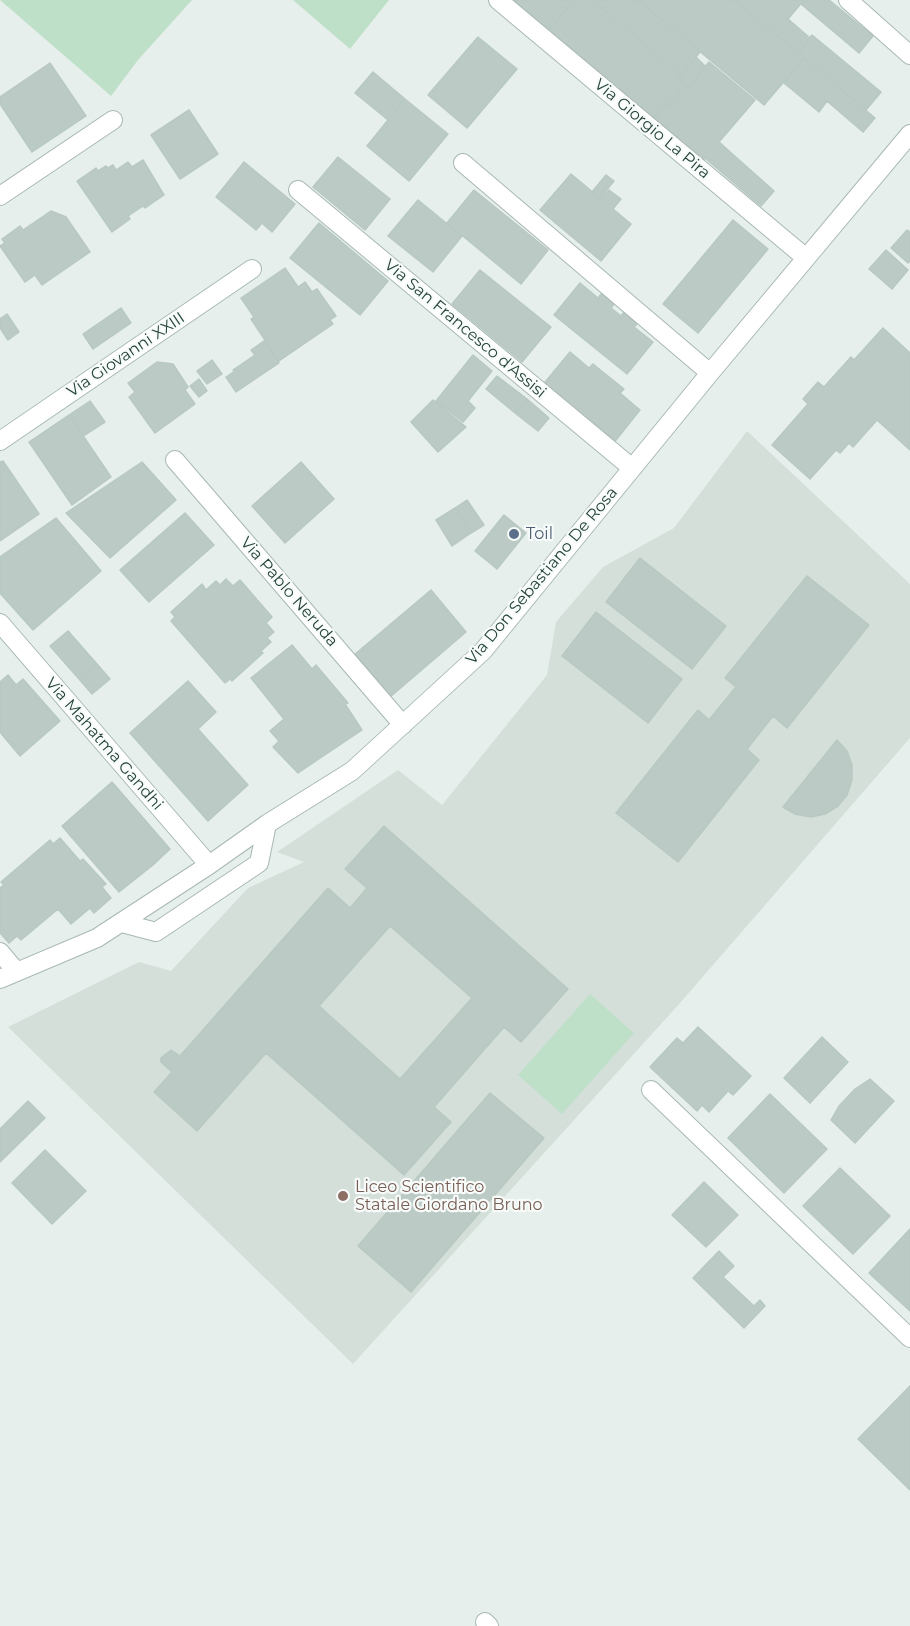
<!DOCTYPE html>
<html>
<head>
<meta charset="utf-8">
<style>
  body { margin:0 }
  canvas { display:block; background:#e6efeb }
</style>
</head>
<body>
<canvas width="910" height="1626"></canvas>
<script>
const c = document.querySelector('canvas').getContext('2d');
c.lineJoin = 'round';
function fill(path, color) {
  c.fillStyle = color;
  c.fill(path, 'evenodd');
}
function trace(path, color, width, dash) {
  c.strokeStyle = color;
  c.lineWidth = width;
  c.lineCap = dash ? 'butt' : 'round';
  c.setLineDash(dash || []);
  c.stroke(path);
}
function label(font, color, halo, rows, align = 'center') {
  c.font = font + ' Montserrat,sans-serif';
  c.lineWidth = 4.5;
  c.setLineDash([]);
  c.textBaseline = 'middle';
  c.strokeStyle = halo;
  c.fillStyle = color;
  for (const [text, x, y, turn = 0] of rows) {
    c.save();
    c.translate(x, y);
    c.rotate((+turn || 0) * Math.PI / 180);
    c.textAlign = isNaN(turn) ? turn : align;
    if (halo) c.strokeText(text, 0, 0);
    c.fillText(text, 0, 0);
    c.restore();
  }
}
fill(new Path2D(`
  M747,431L910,584V738L680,1003L353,1364L8,1027L139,962L171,971L248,888L304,862L277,852L398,770L442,805L547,675L556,622L603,567L674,528Z`), '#d4dfda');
fill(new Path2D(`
  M0,0H192L138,60L111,96Z
  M293,0H389L350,49Z
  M590,994L634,1033L562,1114L518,1075Z`), '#bfe0c8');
const building = new Path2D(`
  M513,0H574L549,30Z
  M574,0H592L681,75L677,79L685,85L667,106L665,104L652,120L547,32Z
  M592,0H638L700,52L681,75Z
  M638,0H734L804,58L764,105Z
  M734,0H804L788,19L810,38L798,53Z
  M804,0H829L873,36L859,53L801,4Z
  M812,35L881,92L866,110L798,53Z
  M478,37L517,69L467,128L428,95Z
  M696,57L705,66L688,88L677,79Z
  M804,58L875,118L863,132L827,101L819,112L784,83Z
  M709,62L755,100L719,142L774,191L761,206L705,158L702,162L652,120L665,104L667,106L685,85L688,88Z
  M50,63L86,116L32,152L0,104V97Z
  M373,72L405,99L388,120L355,93Z
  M405,99L448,134L409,181L367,146Z
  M189,110L218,154L180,179L151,135Z
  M338,157L390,199L365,230L313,187Z
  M143,160L164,195L145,208L143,206L128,216L130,219L112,232L77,181L96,168L98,171L106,166L108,168L113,165L116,170L128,162L132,167Z
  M244,162L295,204L272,232L262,223L256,230L216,197Z
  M571,174L601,199L609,190L621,199L613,209L631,224L601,261L540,210Z
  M606,175L614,181L600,198L592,192Z
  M474,190L548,250L521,284L447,223Z
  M418,200L462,236L433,272L388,236Z
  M51,211L66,217L90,252L42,285L35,275L25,282L0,246L5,243L2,239L20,226L23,230Z
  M733,220L768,249L698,333L663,304Z
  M319,223L388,281L360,315L290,258Z
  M907,230L910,232V261L908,263L891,248Z
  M886,250L908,270L892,289L869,269Z
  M285,268L298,287L305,282L312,292L317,289L336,316L330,320L333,324L279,361L251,319L254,317L241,298Z
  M480,270L551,327L522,362L452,304Z
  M580,283L598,298L602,293L615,303L611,308L621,316L625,311L639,322L634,327L653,342L627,374L554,315Z
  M121,308L131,323L93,349L83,334Z
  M7,314L19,332L8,340L0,328V319Z
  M883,328L910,353V450L877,420L853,447L849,443L840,453L836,450L810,479L772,445L808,404L803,399L818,382L824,387L851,357L854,360Z
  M264,341L279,363L236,392L226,377L235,371L233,370L255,355L251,350Z
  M570,352L589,368L593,364L624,389L620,393L640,410L612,445L541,387Z
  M473,355L492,371L468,401L475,408L463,422L436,401Z
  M212,360L222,374L207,384L197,371Z
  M157,362L173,364L188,387L185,390L195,404L155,433L129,397L135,392L128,383Z
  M497,376L527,399L515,413L486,389Z
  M199,379L207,391L199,397L190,386Z
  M527,399L549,418L538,431L515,413Z
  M433,400L466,427L438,452L411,422Z
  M90,401L105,422L83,436L69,415Z
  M69,415L111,477L72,505L29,442Z
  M3,461L39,514L0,541V462Z
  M142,462L176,500L110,558L66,513Z
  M301,462L334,499L285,543L252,506Z
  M467,500L484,525L471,533L455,508Z
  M455,508L471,533L452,546L436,520Z
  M185,513L214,545L149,602L120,570Z
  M504,515L526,533L497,569L475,551Z
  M56,518L101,571L33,630L0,593V557Z
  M640,558L726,626L692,669L606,602Z
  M807,576L869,625L787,728L773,716L747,749L759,760L678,862L616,813L698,710L709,720L736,687L725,678Z
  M226,579L233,586L240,580L272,617L266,623L274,632L267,638L271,642L261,651L263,653L232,681L230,679L225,683L171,621L175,617L171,612L202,584L206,590L216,581L220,585Z
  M431,590L466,632L390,697L354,655Z
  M596,612L682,679L648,723L562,656Z
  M68,631L97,664L79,679L50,646Z
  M292,645L312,669L316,665L348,703L345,704L362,730L298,773L273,747L279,741L270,731L284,719L251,678Z
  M97,664L110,679L92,694L79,679Z
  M8,675L16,685L23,679L60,721L20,756L0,732V682Z
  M188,681L216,712L198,729L248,785L208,821L130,733Z
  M837,740L847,751L852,765V780L847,795L838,806L825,814L811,817L795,814L783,807Z
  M112,782L170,849L153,865L119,892L62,826Z
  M384,826L568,989L521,1042L504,1027L434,1107L451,1122L404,1175L266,1053L197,1131L154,1092L172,1072L161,1062V1058L171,1050L180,1056L328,888L350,908L367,888L345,869ZM390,926L472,998L400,1079L319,1006Z
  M60,838L80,861L83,859L106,884L102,887L111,898L94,913L90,908L71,924L58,909L21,940L17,936L9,943L0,933V888L4,885L1,882L50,840L53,844Z
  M698,1027L751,1076L733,1095L728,1091L709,1112L702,1105L697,1111L650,1067L677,1038L683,1043Z
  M822,1037L848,1062L810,1103L784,1078Z
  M870,1079L894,1101L855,1143L831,1120L839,1106L855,1089Z
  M490,1093L544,1138L411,1292L358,1246Z
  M770,1094L827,1149L784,1193L728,1138Z
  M28,1101L45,1118L0,1162V1129Z
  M45,1150L86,1191L52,1224L12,1183Z
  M840,1168L890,1216L853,1254L803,1206Z
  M704,1182L738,1215L706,1247L672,1215Z
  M910,1229V1311L869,1273Z
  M719,1251L734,1266L723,1277L754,1306L760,1300L765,1306L744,1328L693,1278Z
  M910,1386V1490L858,1439Z`);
fill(building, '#bbcac4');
trace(building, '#b8c9c2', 1.5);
const minor = new Path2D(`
  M498,0L806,258
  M848,0L910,55
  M463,163L710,373
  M298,190L632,468
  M0,196L113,120
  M0,441L252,269
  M175,460L403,725
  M0,623L209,865
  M122,923L156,932L259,863L267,824
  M0,952L16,971
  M0,979L97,938L209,865L267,824L352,771L483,651L710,373L910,134
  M651,1090L910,1338
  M485,1622L489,1626`);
trace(minor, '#a8b8b2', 20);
trace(minor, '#fff', 18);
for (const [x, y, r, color] of [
  [514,534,6,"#5c6f8a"],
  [343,1196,6,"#8d6e63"]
]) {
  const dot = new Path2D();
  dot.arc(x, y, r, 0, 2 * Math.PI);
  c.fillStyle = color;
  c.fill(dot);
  trace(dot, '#f7fbf9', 2);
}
label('16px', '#24423a', '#f7fbf9', [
  ["Via Giorgio La Pira",652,129,40],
  ["Via San Francesco d'Assisi",465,329,40],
  ["Via Giovanni XXIII",126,355,-34],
  ["Via Don Sebastiano De Rosa",542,576,-50],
  ["Via Pablo Neruda",289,592,49],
  ["Via Mahatma Gandhi",104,744,49]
]);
label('16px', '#4e5e75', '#f7fbf9', [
  ["Toil",526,534]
], 'left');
label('16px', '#785e54', '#f7fbf9', [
  ["Liceo Scientifico",355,1187],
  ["Statale Giordano Bruno",355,1205]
], 'left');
</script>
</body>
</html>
